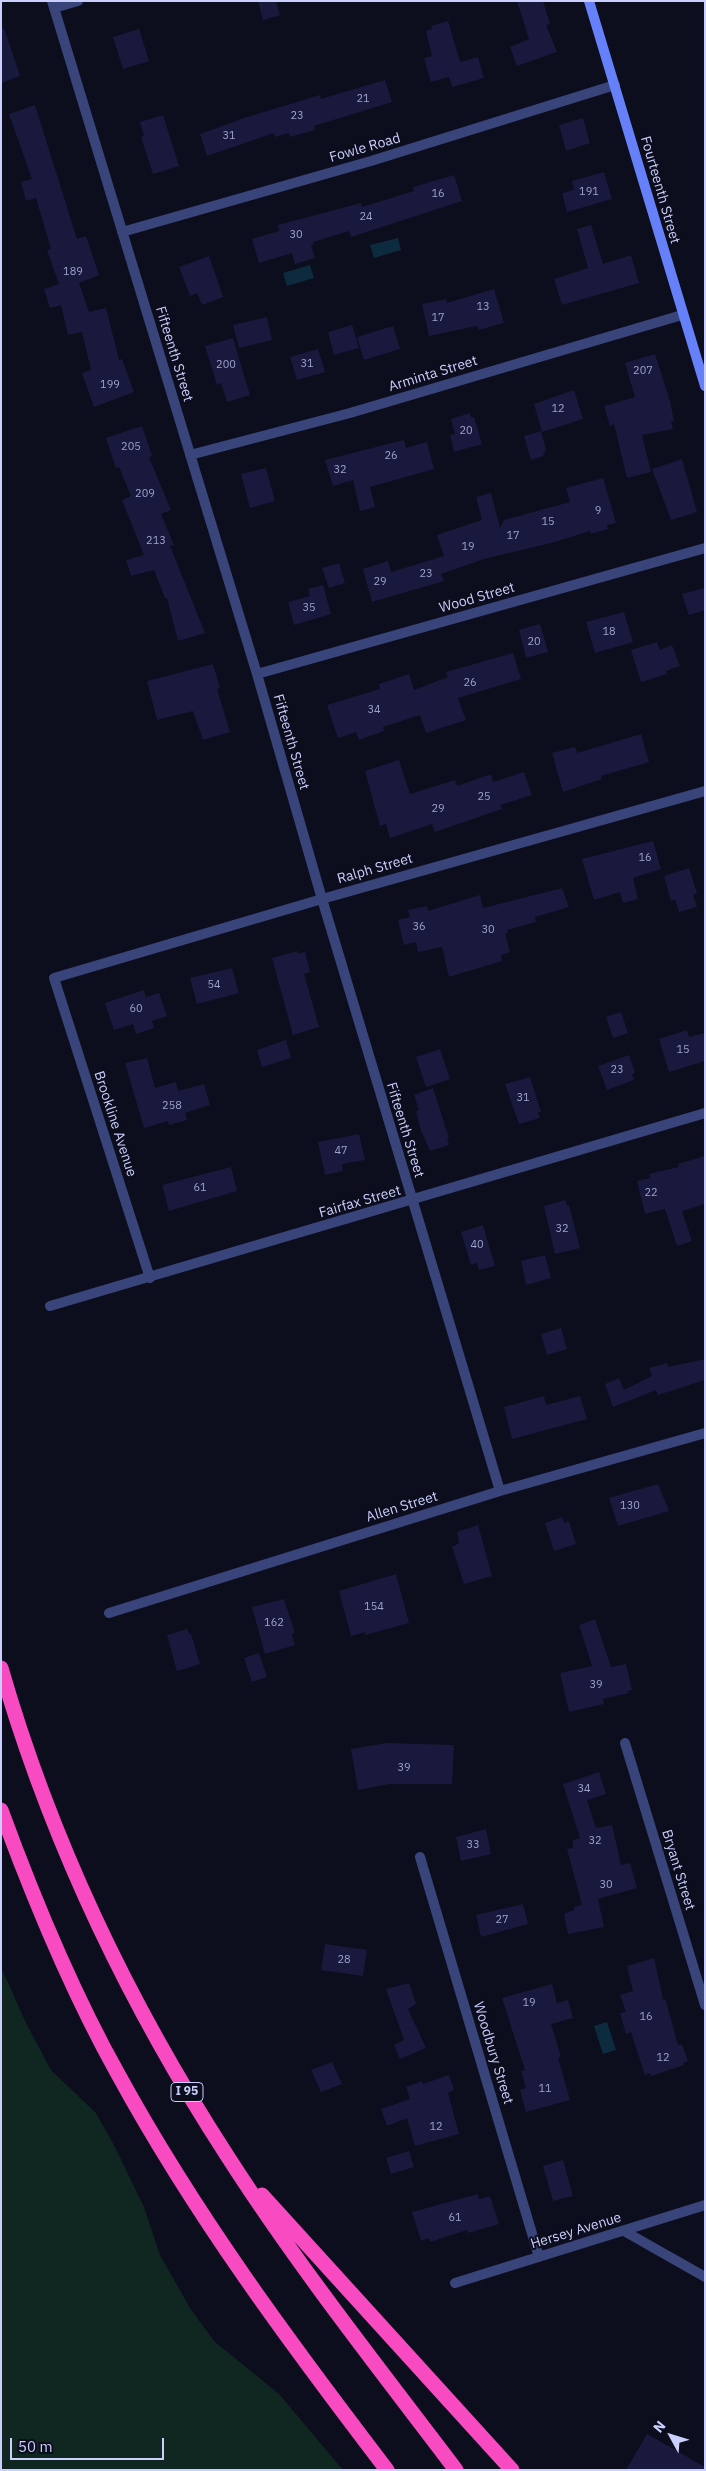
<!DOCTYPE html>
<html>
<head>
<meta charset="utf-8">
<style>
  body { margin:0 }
  #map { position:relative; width:706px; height:2471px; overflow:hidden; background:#0c0d1d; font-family:"IBM Plex Sans",sans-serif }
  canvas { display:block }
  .frame { position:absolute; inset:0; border:2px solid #cacffd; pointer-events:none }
  .north { position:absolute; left:646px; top:2411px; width:50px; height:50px; -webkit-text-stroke:4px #0c0d1d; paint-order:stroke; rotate:309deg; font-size:14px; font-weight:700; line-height:20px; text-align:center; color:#cacffd }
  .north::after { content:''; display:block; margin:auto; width:18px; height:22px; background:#cacffd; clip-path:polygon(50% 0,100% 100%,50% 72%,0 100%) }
  .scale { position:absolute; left:10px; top:2438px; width:154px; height:22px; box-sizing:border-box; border:2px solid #cacffd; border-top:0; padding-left:6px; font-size:15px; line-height:18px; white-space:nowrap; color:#cacffd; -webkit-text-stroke:4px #0c0d1d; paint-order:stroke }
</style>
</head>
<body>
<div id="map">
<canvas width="706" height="2471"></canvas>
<div class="frame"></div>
<div class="north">N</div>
<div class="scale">50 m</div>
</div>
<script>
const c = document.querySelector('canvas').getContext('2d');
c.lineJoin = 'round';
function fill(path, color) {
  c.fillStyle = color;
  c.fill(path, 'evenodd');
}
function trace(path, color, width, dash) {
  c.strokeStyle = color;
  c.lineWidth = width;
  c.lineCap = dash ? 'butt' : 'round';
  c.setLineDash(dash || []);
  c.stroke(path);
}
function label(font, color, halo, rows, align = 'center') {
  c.font = font + ' "IBM Plex Sans",sans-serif';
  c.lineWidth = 4;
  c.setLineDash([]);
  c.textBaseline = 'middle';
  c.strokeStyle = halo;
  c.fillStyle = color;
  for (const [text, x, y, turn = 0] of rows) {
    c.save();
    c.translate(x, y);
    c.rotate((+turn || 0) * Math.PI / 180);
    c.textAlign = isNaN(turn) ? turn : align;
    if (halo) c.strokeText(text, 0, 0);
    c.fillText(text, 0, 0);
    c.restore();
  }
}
fill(new Path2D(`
  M1,1967L26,2023L51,2070L96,2113L114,2145L144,2207L160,2255L190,2308L214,2341L279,2394L343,2470H1Z`), '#102621');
fill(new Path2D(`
  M398,238L401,250L374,258L370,245Z
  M310,265L314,278L287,286L283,273Z
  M607,2022L616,2050L603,2054L594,2026Z`), '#0d2b3f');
fill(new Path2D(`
  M258,1H276L280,15L263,20Z
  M517,1H543L550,24L546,25L557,52L517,66L510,47L529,39Z
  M448,21L460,62L478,57L484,78L452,87L449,77L431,82L424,58L432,56L426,31L432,29L431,26Z
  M4,28L20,76L1,83V29Z
  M139,29L149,61L123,69L113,37Z
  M385,80L392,102L314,126L315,130L290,137L289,133L275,137L274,133L207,156L200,134L244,118L320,95L321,99Z
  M35,105L77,239L86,236L99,275L79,283L89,312L106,308L119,360L122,359L134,392L94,407L82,373L91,370L82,332L68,335L61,305L50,308L44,289L59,284L47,250L51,249L36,198L26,201L21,182L32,179L9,114Z
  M163,115L179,166L153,174L141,137L144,136L140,122Z
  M583,118L590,143L566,151L559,125Z
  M604,172L612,199L567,212L562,193L574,190L572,181Z
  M454,175L462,201L351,237L349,231L313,242L314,244L311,245L315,258L295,264L292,253L259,263L252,239L279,231L278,225L361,203L362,207L414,191L413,187Z
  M591,225L603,264L631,255L639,283L562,305L554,279L588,268L577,229Z
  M209,256L223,297L202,305L197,293L190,296L179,267Z
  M494,289L504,323L479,330L477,326L429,336L422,304L446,299L447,303Z
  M267,317L272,340L239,348L233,325Z
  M352,325L359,348L334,355L328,332Z
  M393,326L400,349L364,360L357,337Z
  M233,338L250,395L227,402L221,383L217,385L205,346Z
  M318,349L325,372L297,380L290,357Z
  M655,354L670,401L674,421H671L673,429L642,435L651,472L627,478L614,424L610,426L604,406L635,397L625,363Z
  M574,390L583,419L542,432L534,404Z
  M470,413L471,417H474L482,444L454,452L450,435L455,434L451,419Z
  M142,426L152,456L149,457L171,510L161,514L174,545L170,546L205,633L178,641L167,598H165L154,570L131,576L126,560L144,555L122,500L131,496L119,467L116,468L106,438Z
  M541,431L546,449L543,456L531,460L524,436Z
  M404,440L406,448L427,442L434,469L370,487L375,507L360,511L353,480L333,486L325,460Z
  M682,459L697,512L671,520L652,469Z
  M266,468L275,501L250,508L241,474Z
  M603,478L616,523L607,525L608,529L591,534L590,531L555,542L484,559L441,574L444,581L372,602L363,569L388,561L391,572L444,556L437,535L482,520L476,497L491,493L500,528L504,520L570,502L566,488Z
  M339,563L345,583L329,588L322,568Z
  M323,585L331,614L294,625L288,602L310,596L308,589Z
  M705,588V610L689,615L682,594Z
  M624,612L633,642L595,653L586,622Z
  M540,624L548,652L526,658L519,630Z
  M657,642L660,650L672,645L680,666L666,671L667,674L641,682L631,650Z
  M513,653L521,679L458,698L466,720L426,733L420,715L383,727L384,731L359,740L356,732L338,738L327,705L380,689L379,684L409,674L414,690L448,677L446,672Z
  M213,664L220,688L217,689L230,732L203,740L193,711L157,720L147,681Z
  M641,734L649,762L601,776L602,779L563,792L552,753L575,747L577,753Z
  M399,760L410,794L455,780L457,786L491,774L493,782L524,772L532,795L500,805L502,809L435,832L432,824L390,838L386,824L380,826L365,771Z
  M653,841L661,869L633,878L638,899L623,903L620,892L594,900L582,859Z
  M689,868L697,893L693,895L697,907L679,912L675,899L671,901L664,876Z
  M562,888L569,907L535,917L536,922L507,930L508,933L505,934L510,952L501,955L502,961L449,977L442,947L418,952L416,942L404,945L398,920L410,917L408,910L427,906L428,911L480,895L483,908Z
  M298,951V954L305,952L310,972L304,974L319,1027L293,1035L272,958Z
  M232,968L239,993L197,1004L190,978Z
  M144,990L146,997L159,993L167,1016L152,1021L154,1028L136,1034L133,1024L114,1030L105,1003Z
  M621,1012L628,1033L613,1038L606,1017Z
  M687,1030L689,1037L705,1033V1061L669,1072L659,1039Z
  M286,1040L291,1058L262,1067L257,1050Z
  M440,1049L450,1079L426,1087L416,1057Z
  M629,1055L635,1073L632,1074L634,1080L607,1090L598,1066Z
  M147,1058L155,1088L176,1082L178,1091L204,1084L210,1105L185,1113L187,1120L169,1125L168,1121L144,1128L125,1063Z
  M530,1077L541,1112H538L540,1118L519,1124L505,1084Z
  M433,1088L449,1138H447L449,1145L430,1151L421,1131L416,1111L419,1110L414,1095Z
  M359,1134L365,1160L342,1164L343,1171L325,1175L318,1142Z
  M705,1156V1204L682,1211L692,1241L677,1246L665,1209L645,1214L637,1181L650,1178L649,1174L679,1167L678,1164Z
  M231,1167L237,1191L169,1211L162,1185Z
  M565,1200L567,1206L569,1205L580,1248L555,1254L544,1206Z
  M483,1225L495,1266L479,1270L477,1263L471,1265L461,1232Z
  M545,1255L551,1278L526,1285L521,1261Z
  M561,1328L567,1349L547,1355L541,1334Z
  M705,1359V1380L658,1395L656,1390L613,1407L605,1384L619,1378L624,1390L652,1376L649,1368L667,1363L668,1367Z
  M544,1396L546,1405L580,1396L587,1419L512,1439L504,1407Z
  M658,1484L669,1511L618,1526L609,1498Z
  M563,1517L564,1523L569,1521L576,1544L554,1551L545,1523Z
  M478,1525L492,1576L464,1584L452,1547L459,1543L457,1532Z
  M396,1574L409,1623L365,1635V1632L351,1636L339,1591Z
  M284,1599L295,1633L292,1634L295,1645L265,1654L252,1607Z
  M595,1619L611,1667L626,1664L632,1690L628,1691L629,1693L603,1699L604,1704L569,1712L560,1673L592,1666L579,1625Z
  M187,1629L189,1634H191L200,1664L177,1671L167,1635Z
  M259,1653L267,1677L252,1682L244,1658Z
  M387,1743L454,1745L452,1784H389L358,1790L351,1749Z
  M599,1772L606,1794L587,1800L596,1828L612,1825L621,1865L630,1863L637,1888L598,1899L604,1927L568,1934L564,1914L574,1910V1907L582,1905L567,1849L573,1848V1840L580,1838L563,1784Z
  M486,1829L491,1854L461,1861L456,1837Z
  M523,1904L528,1924L481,1937L476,1915Z
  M325,1944L367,1950L363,1976L321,1970Z
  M654,1958L663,1999L666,2001L678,2045L682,2044L688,2061L683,2063L684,2065L651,2076L650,2073L645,2075L631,2032L626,2034L620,2013L626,2012L620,1995L633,1991L627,1966Z
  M409,1983L416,2004L408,2009L426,2048L400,2059L394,2045L404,2040L386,1989Z
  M552,1984L557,2003L568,2000L573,2018L551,2024L561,2057L558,2058L570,2100L526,2112L520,2090L526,2088L521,2071L525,2070L502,1998Z
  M332,2062L342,2084L321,2092L311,2070Z
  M449,2075L454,2090L448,2093L459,2134L415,2146L407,2118L387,2126L381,2109L410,2099L406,2087L422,2081L423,2084Z
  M409,2151L414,2167L391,2174L386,2158Z
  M563,2160L573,2196L553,2201L543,2166Z
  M478,2194L479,2199L490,2196L499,2224L468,2233L467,2230L430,2242L429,2238L421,2241L412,2212Z
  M647,2434L705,2467V2470H626Z`), '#19193d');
trace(new Path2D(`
  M52,1L257,674L322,899L500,1491
  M54,8L78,1
  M122,232L371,161L615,85
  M190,455L350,413L682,315
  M257,674L705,548
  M150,1278L54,978L322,899L705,791
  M50,1306L705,1113
  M109,1613L500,1491L705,1433
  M625,1743L705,2005
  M420,1857L539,2257
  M624,2231L705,2277
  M455,2283L705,2205`), '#39447a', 10);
trace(new Path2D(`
  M589,1L705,386`), '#6580f9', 10);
trace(new Path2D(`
  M1,1668C51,1841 130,2006 228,2157C298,2266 378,2367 456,2470
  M1,1810C34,1900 71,1990 118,2074C195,2215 290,2343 387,2470
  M262,2195L512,2470`), '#f84ac1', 15);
label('11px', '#9ea2cd', null, [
  ["21",363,99],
  ["23",297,116],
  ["31",229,136],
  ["191",589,192],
  ["16",438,194],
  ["24",366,217],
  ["30",296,235],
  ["189",73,272],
  ["13",483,307],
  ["17",438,318],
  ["31",307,364],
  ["200",226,365],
  ["207",643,371],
  ["199",110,385],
  ["12",558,409],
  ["20",466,431],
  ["205",131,447],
  ["26",391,456],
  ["32",340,470],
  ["209",145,494],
  ["9",598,511],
  ["15",548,522],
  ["17",513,536],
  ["213",156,541],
  ["19",468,547],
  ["23",426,574],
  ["29",380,582],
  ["35",309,608],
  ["18",609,632],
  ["20",534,642],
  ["26",470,683],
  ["34",374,710],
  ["25",484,797],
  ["29",438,809],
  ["16",645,858],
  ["36",419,927],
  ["30",488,930],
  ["54",214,985],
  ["60",136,1009],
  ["15",683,1050],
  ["23",617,1070],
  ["31",523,1098],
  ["258",172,1106],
  ["47",341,1151],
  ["61",200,1188],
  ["22",651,1193],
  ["32",562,1229],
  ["40",477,1245],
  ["130",630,1506],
  ["154",374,1607],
  ["162",274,1623],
  ["39",596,1685],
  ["39",404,1768],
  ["34",584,1789],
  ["32",595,1841],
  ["33",473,1845],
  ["30",606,1885],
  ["27",502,1920],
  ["28",344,1960],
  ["19",529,2003],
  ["16",646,2017],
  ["12",663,2058],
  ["11",545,2089],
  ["12",436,2127],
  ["61",455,2218]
]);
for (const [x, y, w] of [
  [187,2092,32]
]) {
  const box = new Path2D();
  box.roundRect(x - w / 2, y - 9.5, w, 19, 4);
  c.fillStyle = '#0c0d1d';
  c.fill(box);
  trace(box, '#cacffd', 1);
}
label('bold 12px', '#cacffd', null, [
  ["I 95",187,2092]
]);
label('14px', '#cacffd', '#0c0d1d', [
  ["Fowle Road",365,148,-16],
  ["Fourteenth Street",660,190,74],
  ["Fifteenth Street",174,354,73],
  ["Arminta Street",433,374,-17],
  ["Wood Street",477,598,-16],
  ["Fifteenth Street",291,742,74],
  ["Ralph Street",375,869,-16],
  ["Brookline Avenue",115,1124,72],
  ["Fifteenth Street",405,1130,73],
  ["Fairfax Street",360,1202,-16],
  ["Allen Street",402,1507,-17],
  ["Bryant Street",678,1870,73],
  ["Woodbury Street",493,2053,73],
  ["Hersey Avenue",576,2231,-17]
]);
</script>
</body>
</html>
